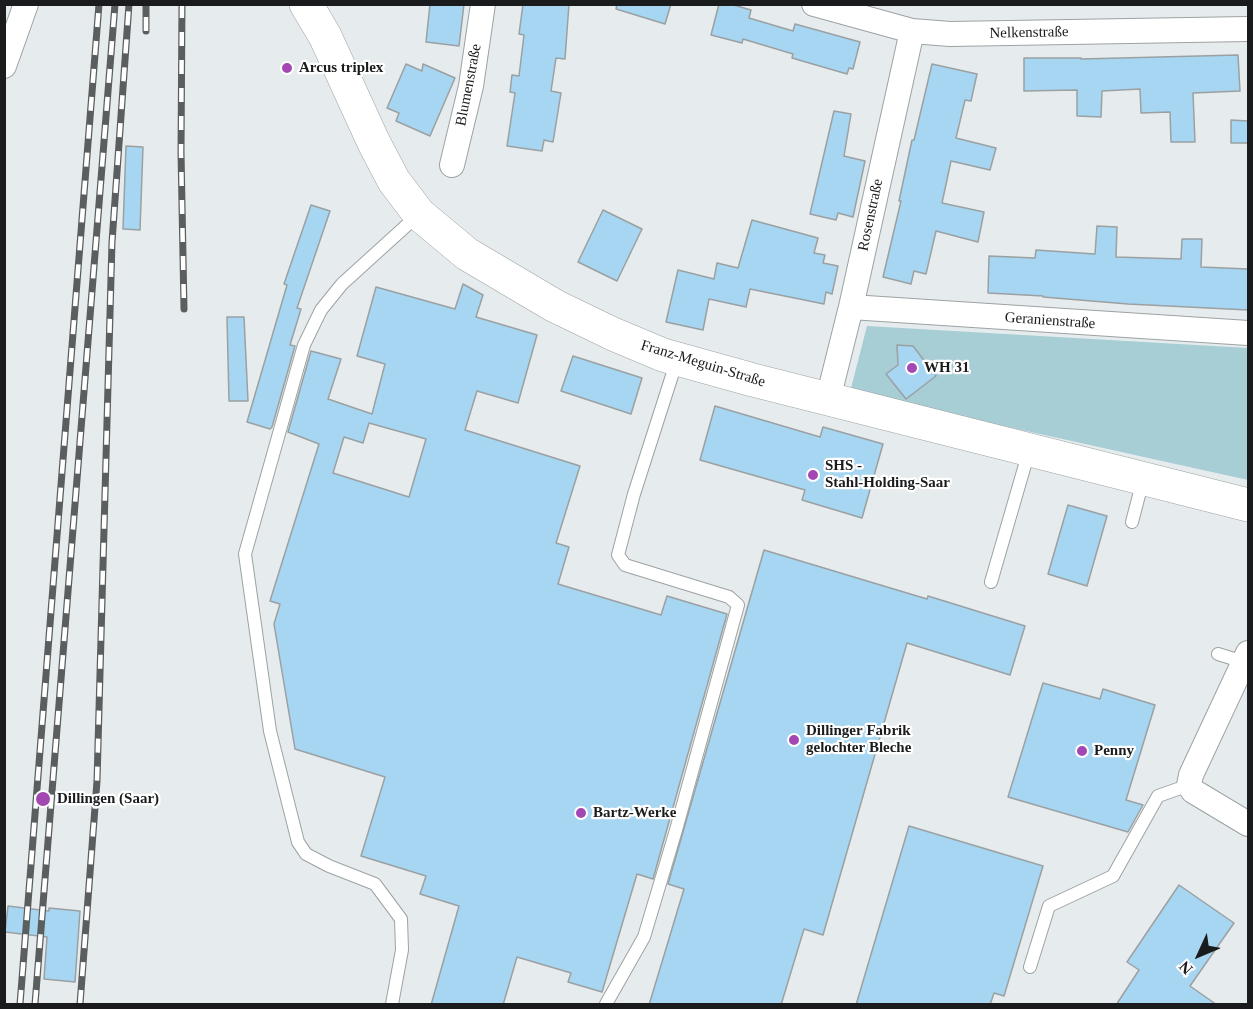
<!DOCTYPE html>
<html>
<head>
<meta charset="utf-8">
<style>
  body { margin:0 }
  #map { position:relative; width:1253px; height:1009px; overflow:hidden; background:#e6eced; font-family:Georgia,serif }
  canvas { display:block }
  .frame { position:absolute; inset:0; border:6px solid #191b1c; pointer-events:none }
  .north { position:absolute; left:1169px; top:925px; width:60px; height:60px; -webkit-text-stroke:4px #fff; paint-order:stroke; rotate:226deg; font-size:16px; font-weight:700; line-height:24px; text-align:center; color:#191b1c }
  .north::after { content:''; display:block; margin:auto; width:21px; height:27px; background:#191b1c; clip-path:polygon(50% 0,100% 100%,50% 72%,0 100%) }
</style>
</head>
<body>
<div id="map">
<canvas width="1253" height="1009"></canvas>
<div class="frame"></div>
<div class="north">N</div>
</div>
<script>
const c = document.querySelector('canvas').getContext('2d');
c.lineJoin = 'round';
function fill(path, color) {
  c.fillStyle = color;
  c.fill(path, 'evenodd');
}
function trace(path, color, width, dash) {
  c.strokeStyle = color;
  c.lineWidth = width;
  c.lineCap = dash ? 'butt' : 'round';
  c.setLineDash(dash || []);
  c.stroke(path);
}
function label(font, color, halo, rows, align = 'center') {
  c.font = font + ' Georgia,serif';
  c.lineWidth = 4.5;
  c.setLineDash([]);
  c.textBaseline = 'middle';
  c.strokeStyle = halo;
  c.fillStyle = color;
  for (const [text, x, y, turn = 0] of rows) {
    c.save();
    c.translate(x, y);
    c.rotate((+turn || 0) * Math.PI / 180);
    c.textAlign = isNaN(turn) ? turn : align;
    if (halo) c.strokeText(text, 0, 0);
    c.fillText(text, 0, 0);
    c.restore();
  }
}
fill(new Path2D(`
  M867,326L1248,348V480L850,392Z`), '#a7cdd5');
const building = new Path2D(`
  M430,4H464L459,46L426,42Z
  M523,4H569L565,59L556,58L551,91L561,93L553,142L544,140L542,151L507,146L515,93L510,92L512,75L519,76L524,35L519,34Z
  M617,4H671L665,24L616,9Z
  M719,4H730L751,10L749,18L793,31L795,24L860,42L853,69L849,68L847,74L792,58L793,54L743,39L742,43L711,35Z
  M1238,55L1240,91L1193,93L1195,142H1171L1170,112L1141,113L1140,89L1102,91L1101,117L1077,116V90L1024,91V58H1081V59Z
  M406,64L422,71L423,64L455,78L430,136L396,121L399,113L387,108Z
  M932,64L977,74L971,101L965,100L956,138L996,148L990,170L951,161L942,203L984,212L978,242L936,231L926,274L914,271L911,284L883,277L901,201H899L912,140H914Z
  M834,111L851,114L844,156L865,161L853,217L838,213L836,220L810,214Z
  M1231,120L1248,121V143H1231Z
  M126,146L143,147L140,230L123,229Z
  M311,205L330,211L297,308L301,309L290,345L295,346L272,427L270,429L247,422L287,285L284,284Z
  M603,210L642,229L617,281L578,262Z
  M752,220L818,238L814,253L825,255L823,263L838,266L832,294L826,292L824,304L750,289L746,307L709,299L703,330L666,322L678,270L714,279L717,263L738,268Z
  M1097,226L1117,227L1116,257L1181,259L1182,239H1202L1201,267L1248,269V310L1128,304L1043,297V296L988,293L989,256L1035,258L1036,250L1095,254Z
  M463,284L483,295L476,317L537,335L518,403L477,391L465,430L580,466L556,543L569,547L558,584L661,615L667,596L727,614L653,879L637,874L602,992L568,982L571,973L517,957L503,1005H431L459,906L420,894L426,876L361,856L385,777L295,749L274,624L280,604L270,601L319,444L288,432L311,351L341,359L328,399L372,414L385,364L357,356L376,287L455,309ZM369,423L426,439L409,497L333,473L344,437L363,443Z
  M227,317H244L248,401H229Z
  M897,345L913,346L936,376L906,399L886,374L898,365Z
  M573,356L642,378L631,414L561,391Z
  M715,406L820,437L823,427L883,444L862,518L802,500L805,490L700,460Z
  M1068,505L1107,516L1087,586L1048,574Z
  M764,550L927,599L928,596L1025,626L1010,675L907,643L823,935L804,929L781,1005H649L684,889L668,884Z
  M1043,683L1100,699L1103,689L1155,705L1126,800L1143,805L1128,832L1008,797Z
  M909,826L1043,866L1004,996L994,993L990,1005H856Z
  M1179,885L1234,923L1190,986L1217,1005H1116L1139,970L1127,962Z
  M8,906L49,911V908L80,911L75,982L44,979L47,937L5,932Z`);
fill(building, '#a6d6f1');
trace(building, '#9ba0a2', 1.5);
const lane = new Path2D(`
  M1132,522L1143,480
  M991,582L1029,451
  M1218,654L1244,662
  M1030,967L1049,906L1113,876L1158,796L1189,785
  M392,1004L402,950L401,919L375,884L329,866L306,854L298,842L270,731L245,554L304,345L321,310L342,284L418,215
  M606,1004L644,937L676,830L738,605L729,597L625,565L618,555L634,494L677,360`);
const street = new Path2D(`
  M814,4L912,31L950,34L1248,29
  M4,66L26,4
  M452,165L471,86L483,4
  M851,307L1248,333
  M828,399L851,307L912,31
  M1248,653L1191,775L1189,785L1193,791L1248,824`);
const secondary = new Path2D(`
  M306,4L325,36L374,143L394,181L419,214L467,254L555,306L613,334L663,355L753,380L1248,505`);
trace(lane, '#9da2a3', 14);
trace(street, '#9da2a3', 26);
trace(secondary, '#9da2a3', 34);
trace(lane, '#fff', 12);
trace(street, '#fff', 24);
trace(secondary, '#fff', 33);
const rail = new Path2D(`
  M182,4L181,152L184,309
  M146,31V4
  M20,1004L99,4
  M35,1004L115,4
  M80,1004L97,781L112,242L129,4`);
trace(rail, '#5b5e5f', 7);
trace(rail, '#fff', 4.5, [14]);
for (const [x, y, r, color] of [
  [287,68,6,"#a348b3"],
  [912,368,6,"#a348b3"],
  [813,475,6,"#a348b3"],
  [794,740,6,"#a348b3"],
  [1082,751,6,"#a348b3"],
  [43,799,8,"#a348b3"],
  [581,813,6,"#a348b3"]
]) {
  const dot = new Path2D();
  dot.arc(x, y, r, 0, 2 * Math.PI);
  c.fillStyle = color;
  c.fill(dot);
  trace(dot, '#fff', 2);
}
label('15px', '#191b1c', '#fff', [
  ["Nelkenstraße",1029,33,-1],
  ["Blumenstraße",469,85,-79],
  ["Rosenstraße",871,215,-78],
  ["Geranienstraße",1050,321,4],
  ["Franz-Meguin-Straße",703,364,17]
]);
label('bold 15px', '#191b1c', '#fff', [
  ["Arcus triplex",299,68],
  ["WH 31",924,368],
  ["SHS -",825,466],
  ["Stahl-Holding-Saar",825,483],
  ["Dillinger Fabrik",806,731],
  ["gelochter Bleche",806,748],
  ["Penny",1094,751],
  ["Dillingen (Saar)",57,799],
  ["Bartz-Werke",593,813]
], 'left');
</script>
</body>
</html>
